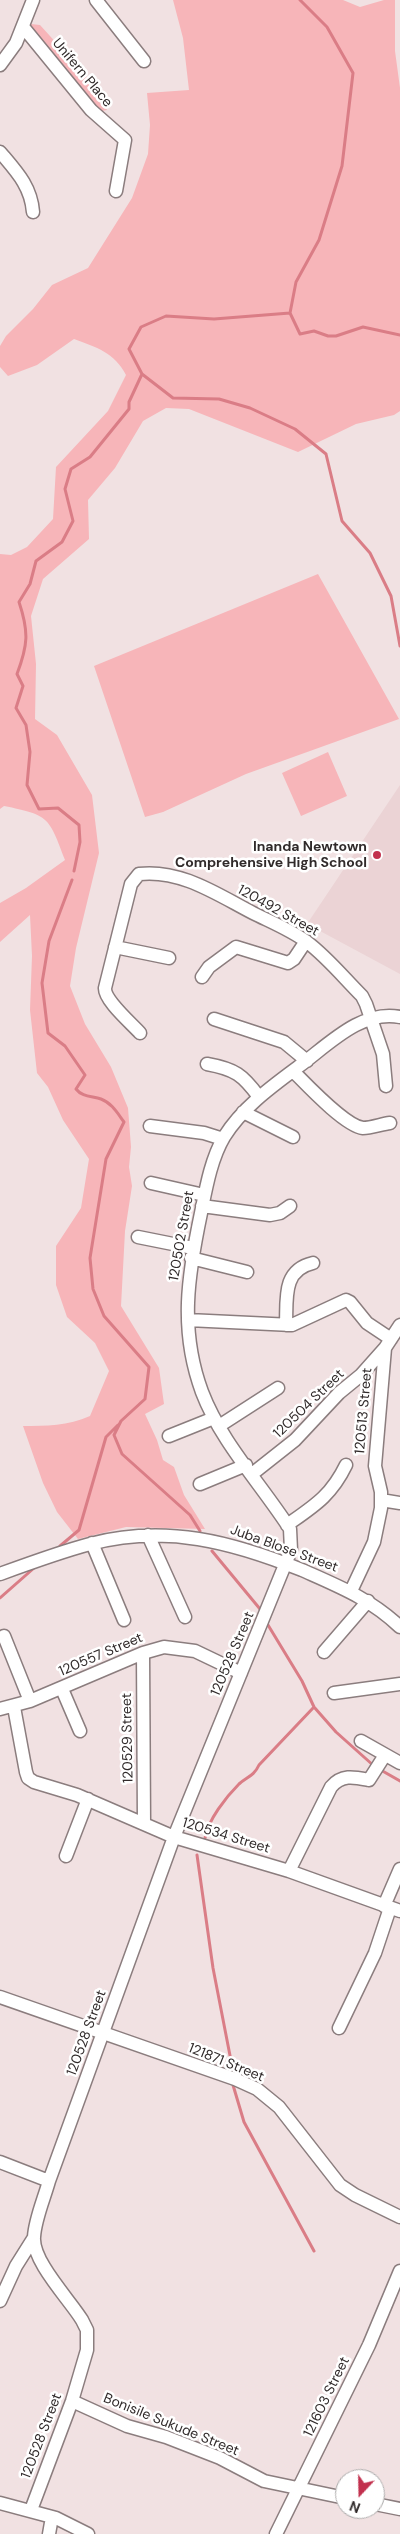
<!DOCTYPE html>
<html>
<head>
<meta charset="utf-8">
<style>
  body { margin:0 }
  #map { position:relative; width:400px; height:2534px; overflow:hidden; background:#f1e1e2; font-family:"DM Sans",sans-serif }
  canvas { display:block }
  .north { position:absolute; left:335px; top:2469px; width:50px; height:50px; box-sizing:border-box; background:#fff; border:1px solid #acaaaa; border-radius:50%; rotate:201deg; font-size:14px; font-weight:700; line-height:20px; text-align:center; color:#302a2a }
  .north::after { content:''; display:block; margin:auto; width:18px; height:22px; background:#c2314e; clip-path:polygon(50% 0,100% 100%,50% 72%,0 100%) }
</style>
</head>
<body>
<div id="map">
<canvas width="400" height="2534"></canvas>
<div class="north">N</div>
</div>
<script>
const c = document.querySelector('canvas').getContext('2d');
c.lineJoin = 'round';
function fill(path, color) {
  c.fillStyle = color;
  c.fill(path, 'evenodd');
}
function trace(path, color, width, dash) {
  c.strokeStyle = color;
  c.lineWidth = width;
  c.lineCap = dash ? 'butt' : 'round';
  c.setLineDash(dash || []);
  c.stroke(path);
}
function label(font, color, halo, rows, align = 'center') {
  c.font = font + ' "DM Sans",sans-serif';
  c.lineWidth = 5;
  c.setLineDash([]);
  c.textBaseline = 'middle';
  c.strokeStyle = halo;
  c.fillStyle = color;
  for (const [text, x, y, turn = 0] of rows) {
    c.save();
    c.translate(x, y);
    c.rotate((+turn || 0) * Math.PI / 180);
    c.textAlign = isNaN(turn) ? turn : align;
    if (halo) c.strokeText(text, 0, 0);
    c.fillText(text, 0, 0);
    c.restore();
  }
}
fill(new Path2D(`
  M400,785V974L307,924Z`), '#ebd3d5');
fill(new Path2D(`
  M173,0H343L360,7L384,0H395V51L400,88V411L394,415L356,424L298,452L189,409L166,408L143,421L115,468L88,500L89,539L43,579L31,616L36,664L35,719L57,735L92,795L99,853L76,948L70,986L85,1024L111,1067L128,1108L131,1147L129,1167L132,1186L125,1231L121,1306L159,1368L164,1404L145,1414L157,1440L163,1460L174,1467L184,1495L205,1529L126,1527L78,1539L57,1512L43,1483L23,1426C46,1426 68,1426 90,1416L109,1371L95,1343L67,1317L56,1285V1246L81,1208L89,1159L63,1120L48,1087L37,1073L30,1010L32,956L30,915L0,942V903L26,888L65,860C49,817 49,815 4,806L0,809V554L11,555L27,547L53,519L56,467L108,411L126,375C115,353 96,347 74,339L37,365L8,376L0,367V346L6,336L33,309L52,285L88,268L132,198L148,154L150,125L147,93L189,90L183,38Z
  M31,24L40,25L89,79L107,110L97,112L29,28Z
  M318,574L399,719L246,774L163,812L145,817L94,666Z
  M328,752L347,796L301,816L282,773Z`), '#f7b5b9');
trace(new Path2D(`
  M300,0L327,27L353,73L342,166L319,240L296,282L290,313L214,319L166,316L141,327L129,349L142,374L173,398L219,399L250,408L295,429L326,454L342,521L370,553L391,596L400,646
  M290,313L300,334L314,331L328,336H336L363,327L400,335
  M74,871L80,842L79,825L58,808L39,809L27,785L30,752L26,725L16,708L23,686L17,674C28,645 29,632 19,602L30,584L36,561L62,542L73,521L65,489L71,469L90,457L129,409V402L142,374
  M72,880L49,941L42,983L48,1033L65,1046L85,1075L76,1089C82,1097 92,1096 101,1099C112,1103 118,1114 124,1122L106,1159L90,1258L93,1289L104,1316L149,1367L145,1399L121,1421L114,1435L122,1454L190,1515L200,1531
  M60,1546L79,1530L106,1437L118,1425
  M212,1551L260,1609
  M0,1598L34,1568
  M268,1625L302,1681L314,1707L336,1732L374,1766
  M379,1769L400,1781
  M205,1838C208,1820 226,1797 239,1784C247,1777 254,1776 259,1765L314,1707
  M197,1855L213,1968L233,2071
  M233,2085L244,2122L314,2251`), '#da7d86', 3);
const minor = new Path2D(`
  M96,0L144,61
  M24,28L91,110L125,140L116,191
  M0,65L16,43L33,0
  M0,152C16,171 31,186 33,212
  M115,947L169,958
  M202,977L209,967L236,947L288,963L294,959L306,941
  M214,1019L284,1042L307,1061
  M140,1033C131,1023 104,1000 105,988L131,884L139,874C181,869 218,895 253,913C271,922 291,930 307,942C327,957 344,978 362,996L366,1004L383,1054L386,1086
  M207,1064C235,1069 243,1075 259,1097
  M293,1071C306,1084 345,1126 363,1128C371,1128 382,1124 390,1123
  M243,1112L293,1137
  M150,1126L204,1133L223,1139
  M151,1183L204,1195
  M202,1206L270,1215L280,1213L290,1206
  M138,1237L193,1248
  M191,1258L247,1272
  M188,1320L292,1325L346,1300L350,1302L367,1323L391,1339
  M286,1325C287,1299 282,1270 313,1263
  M219,1426L278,1388
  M169,1436L214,1418
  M252,1474L295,1440L339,1393L361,1375L385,1348L400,1325
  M200,1484L246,1465
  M381,1500L400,1503
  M287,1525C314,1506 331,1496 346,1465
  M148,1535L185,1617
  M92,1543L124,1620
  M0,1574C30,1563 60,1552 90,1544C166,1524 232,1542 302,1570C338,1586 371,1599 400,1627
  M351,1591L374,1542L381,1508V1492L375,1466L385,1348
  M4,1636L30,1701
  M324,1652L368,1601
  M143,1653L144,1824
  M62,1689L80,1731
  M334,1693L400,1684
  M14,1707L26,1772L28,1778L34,1782L77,1795L174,1837L289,1871L400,1911
  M0,1709L30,1701L143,1653L164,1647L195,1651L241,1673
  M361,1741L400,1763
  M66,1856L88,1799
  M289,1871L331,1787C342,1774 354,1777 369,1780L385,1755
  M384,1906L400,1869
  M0,1997L235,2079L257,2089L279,2107L340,2185L355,2195L400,2217
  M339,2028L375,1953L390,1908
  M0,2162L49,2181
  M0,2301L16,2266L33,2239
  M72,2401L127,2426L166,2437L220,2458L264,2481L345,2498
  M0,2503L56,2518L88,2534
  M375,2504L400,2509
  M31,2510L72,2401L87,2350V2330L82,2320C69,2299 32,2261 34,2237C35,2219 44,2199 49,2181L174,1837L291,1550L290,1529C261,1484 221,1442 202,1392C179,1330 188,1275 201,1213C206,1188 211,1159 224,1137C242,1108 271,1087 298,1067C327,1046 361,1009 400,1017
  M49,2534L52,2517
  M276,2534L369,2345L400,2271`);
trace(minor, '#8b7d7e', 15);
trace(minor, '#fff', 12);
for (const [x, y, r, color] of [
  [377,855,5,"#c2314e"]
]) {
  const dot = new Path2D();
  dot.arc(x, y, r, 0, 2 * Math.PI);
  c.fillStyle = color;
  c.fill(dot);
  trace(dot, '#fff', 2);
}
label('14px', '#302a2a', '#fff', [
  ["Unifern Place",82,73,50],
  ["120492 Street",278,911,29],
  ["120502 Street",182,1236,-80],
  ["120504 Street",309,1404,-44],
  ["120513 Street",364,1411,-85],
  ["Juba Blose Street",284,1549,20],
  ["120528 Street",233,1654,-67],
  ["120557 Street",101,1655,-23],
  ["120529 Street",128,1738,-91],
  ["120534 Street",226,1836,17],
  ["120528 Street",87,2033,-70],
  ["121871 Street",226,2063,22],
  ["121603 Street",327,2397,-64],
  ["Bonisile Sukude Street",171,2425,22],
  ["120528 Street",42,2436,-69]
]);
label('bold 14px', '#302a2a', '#fff', [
  ["Inanda Newtown",367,847],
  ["Comprehensive High School",367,863]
], 'right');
</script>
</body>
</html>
